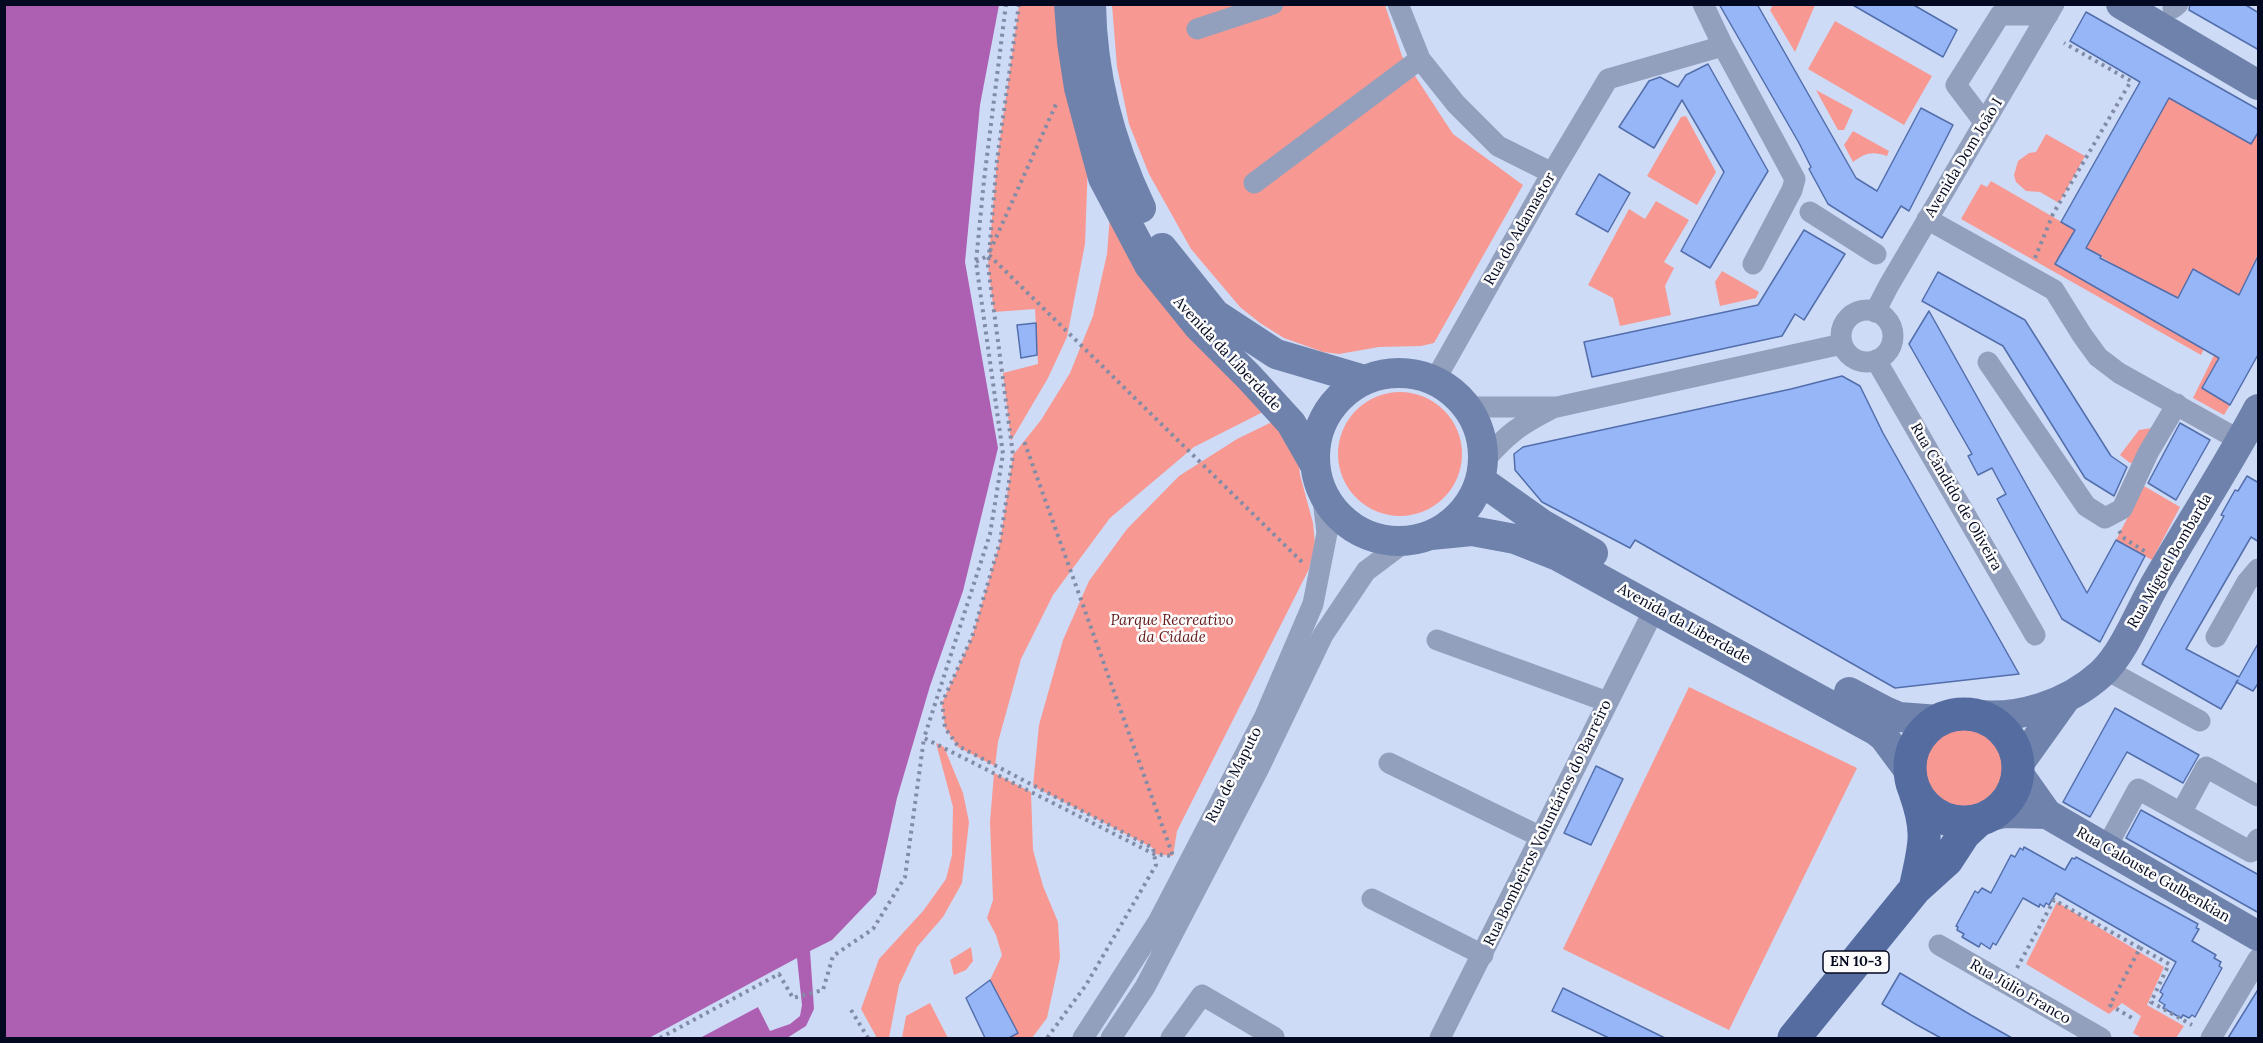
<!DOCTYPE html>
<html>
<head>
<meta charset="utf-8">
<style>
  body { margin:0 }
  #map { position:relative; width:2263px; height:1043px; overflow:hidden; background:#cedbf7; font-family:Lora,serif }
  canvas { display:block }
  .frame { position:absolute; inset:0; border:6px solid #030920; pointer-events:none }
</style>
</head>
<body>
<div id="map">
<canvas width="2263" height="1043"></canvas>
<div class="frame"></div>
</div>
<script>
const c = document.querySelector('canvas').getContext('2d');
c.lineJoin = 'round';
function fill(path, color) {
  c.fillStyle = color;
  c.fill(path, 'evenodd');
}
function trace(path, color, width, dash) {
  c.strokeStyle = color;
  c.lineWidth = width;
  c.lineCap = dash ? 'butt' : 'round';
  c.setLineDash(dash || []);
  c.stroke(path);
}
function label(font, color, halo, rows, align = 'center') {
  c.font = font + ' Lora,serif';
  c.lineWidth = 5;
  c.setLineDash([]);
  c.textBaseline = 'middle';
  c.strokeStyle = halo;
  c.fillStyle = color;
  for (const [text, x, y, turn = 0] of rows) {
    c.save();
    c.translate(x, y);
    c.rotate((+turn || 0) * Math.PI / 180);
    c.textAlign = isNaN(turn) ? turn : align;
    if (halo) c.strokeText(text, 0, 0);
    c.fillText(text, 0, 0);
    c.restore();
  }
}
fill(new Path2D(`
  M1019,5H1059L1088,162L1085,244L1067,337L1048,378L1011,441L1003,373L1038,364L1035,309L994,312L988,266L997,160Z
  M1112,5H1385L1402,56L1453,134L1523,185L1434,343L1421,346L1379,347L1339,354L1323,352L1284,338L1260,323L1240,307L1191,249L1149,174L1129,124L1117,67Z
  M1773,5H1815L1795,52L1770,10Z
  M1835,21L1932,76L1904,125L1808,69Z
  M1816,90L1853,110L1844,130H1838Z
  M2169,98L2189,108L2258,131V254L2239,295L2194,269L2178,298L2125,271L2071,239L2055,264L2204,349L2201,355L1961,219L1981,184L1987,187L1991,181L2091,239Z
  M1686,116L1716,172L1697,205L1647,176L1681,117Z
  M1853,131L1889,151L1887,156C1872,151 1865,153 1853,162L1844,145Z
  M2046,134L2085,156L2059,203L2040,192L2026,191L2016,182L2014,175L2018,161L2029,153L2036,152Z
  M1656,201L1689,220L1664,262L1674,268L1665,286L1671,315L1620,326L1613,298L1588,285L1629,209L1645,219Z
  M1110,215L1267,410L1194,447L1110,518L1053,595L1021,659L998,742L995,766L958,747L945,728L942,703L972,637L1000,542L1013,455L1041,420L1070,373L1093,316L1107,254Z
  M1722,271L1759,292L1756,298L1720,306L1715,282Z
  M2220,343L2226,346L2202,388L2230,405L2224,415L2193,398Z
  M1338 454a62 62 0 1 1 124 0a62 62 0 1 1-124 0Z
  M1276,420L1298,455L1300,475L1313,523L1315,544L1309,569L1177,831L1173,856L1154,854L1153,848L1033,786L1039,725L1063,640L1089,581L1127,529L1179,476L1237,439Z
  M2152,428L2132,463H2130L2120,455L2139,430Z
  M2144,486L2180,507L2152,560L2116,540Z
  M1689,687L1857,768L1729,1030L1563,949Z
  M1925 767a39 39 0 1 1 78 0a39 39 0 1 1-78 0Z
  M936,743L944,747L963,793L969,822L962,883L943,917L917,947L899,985L889,1038H877L861,1009L879,959L923,911L946,879L952,855L953,807Z
  M994,773L1031,792L1033,850L1043,886L1058,922L1060,958L1047,1018L1032,1038H1009L1018,1033L990,980L1002,955L996,935L987,918L993,900L990,822Z
  M2057,902L2164,967L2147,1005L2184,1026L2176,1038H2142L2133,1033L2141,1016L2122,1003L2109,1014L2026,964Z
  M971,947L973,961L966,970L954,975L950,960Z
  M930,1003L948,1038H902L906,1016Z`), '#f79992');
fill(new Path2D(`
  M5,4L999,5L980,105L965,262L998,448L963,591L930,686L897,798L876,894L832,940L810,951L814,1009L806,1026L787,1038H700L758,1007L770,1031L790,1024L800,1016L802,1005L797,958L649,1038H5Z`), '#ad5fb2');
const building = new Path2D(`
  M1719,4H1757L1856,178L1877,191L1921,108L1953,125L1909,211L1901,206L1882,238L1828,204L1809,169L1811,167L1799,143Z
  M1851,4H1912L1957,30L1943,57Z
  M2190,4H2244L2259,13V50L2189,10Z
  M2086,12L2259,110V131L2251,144L2169,98L2086,248L2101,256L2100,258L2178,298L2193,269L2239,295L2259,254V353L2230,405L2202,388L2219,358L2055,264L2075,230L2061,222L2140,82L2070,41Z
  M1708,64L1768,171L1710,268L1681,251L1724,172L1682,100L1654,148L1619,127L1649,81L1660,77L1678,87L1686,75Z
  M1599,174L1630,193L1608,232L1576,214Z
  M1804,230L1845,254L1804,320L1795,314L1782,336L1592,377L1584,342L1758,305Z
  M1938,272L2025,320L2111,456L2127,467L2114,496L2085,478L2003,346L1922,301Z
  M1929,311L2087,593L2116,540L2145,556L2100,642L2062,619L1997,499L2006,494L1992,468L1978,475L1968,456L1972,454L1909,344Z
  M1036,323L1037,355L1021,358L1017,325Z
  M1842,376L1860,386L1883,433L2019,674L1895,688L1635,540L1630,548L1542,502L1515,470L1514,454L1523,447L1791,389Z
  M2180,423L2210,440L2176,500L2148,483Z
  M2247,476L2259,483V542L2251,537L2186,649L2239,677L2259,642V682L2253,691L2236,682L2238,680L2221,709L2142,664L2224,516L2221,515L2235,490L2238,491Z
  M2115,708L2199,755L2183,783L2127,752L2090,817L2063,802Z
  M1596,766L1623,779L1591,845L1564,833Z
  M2141,810L2259,875V913L2126,838Z
  M2024,847L2065,870L2072,858L2075,859L2076,857L2198,924L2196,928L2199,929L2192,941L2216,955L2214,958L2221,962L2219,966L2222,968L2195,1017L2192,1015L2189,1018L2183,1015L2181,1018L2163,1008L2165,1005L2159,1001L2163,994L2160,992L2176,962L2056,893L2049,905L2046,903L2044,907L2040,904L2039,907L2023,898L1996,945L1993,943L1990,949L1981,943L1979,947L1962,937L1964,934L1957,930L1958,927L1956,926L1975,891L1978,893L1982,888L1991,893L2011,855L2015,857L2020,848L2023,850Z
  M1900,973L1971,1015L2012,1038H1941L1917,1025L1882,1004Z
  M990,980L1018,1033L1009,1038H985L966,998Z
  M1563,988L1571,992L1665,1038H1609L1552,1011Z
  M2259,988V1038H2228Z`);
fill(building, '#97b6f8');
trace(building, '#526eab', 1.5);
trace(new Path2D(`
  M1006,4L984,180L976,262L1003,454L990,534L924,738L1154,854L1173,856L1024,441
  M1019,4L997,160L988,266L1013,455L1000,542L972,637L942,703L945,728L958,746L1153,848L1156,865L1086,985L1047,1038
  M990,251L1057,102
  M2035,258L2053,214L2131,81L2064,43
  M976,262L989,255L1302,562
  M2119,531L2125,539L2146,552
  M2140,948L2169,964L2151,1002L2192,1025
  M2017,968L2054,900L2140,948L2110,1005L2132,1018
  M851,1010L868,1038
  M660,1038L779,974L793,998L823,990L833,956L873,929L905,877L924,738`), '#828ca6', 4, [3, 4.5]);
trace(new Path2D(`
  M1398,4L1420,59L1456,104L1498,146L1552,173
  M1703,4L1723,46L1795,179L1792,190L1753,264
  M2173,8L2178,4
  M1197,29L1273,4
  M1984,122L1956,85L2000,15H2048
  M1254,183L1420,59
  M1810,212L1876,254
  M1927,219L2054,290L2082,335L2098,357L2119,373L2241,441
  M1841 336a26 26 0 1 1 52 0a26 26 0 1 1-52 0Z
  M1875,312L1889,285L2054,4
  M1876,360L2035,635
  M1988,362L2086,506L2105,518L2122,509L2148,453L2177,404
  M1435,380L1552,173L1608,79L1723,46
  M1467,407H1557L1842,344
  M1483,462C1508,433 1520,425 1553,408
  M2216,637L2247,582L2258,569
  M1437,640L1608,702
  M2105,669L2200,721
  M1389,763L1541,837
  M2181,813L2206,767L2258,796
  M2106,848L2138,789L2251,852L2258,839
  M1372,899L1483,955
  M1939,945L2101,1038
  M1083,1038L1158,922L1265,716L1313,604L1327,533L1322,491
  M1111,1038L1145,987L1258,770L1323,635L1366,571L1406,541
  M1171,1038L1202,995L1274,1037L1271,1038
  M1440,1038L1655,608
  M2211,1038L2258,959`), '#92a0bd', 21);
trace(new Path2D(`
  M1069,4L1072,42L1079,88L1103,178L1149,265L1199,327L1249,377L1291,423L1315,465
  M1091,4C1092,75 1111,145 1141,208
  M2121,4L2258,85
  M1162,248L1215,314L1276,354L1364,380
  M1315 457a84 84 0 1 1 168 0a84 84 0 1 1-168 0Z
  M1480,480L1542,524L1593,553
  M1431,535L1472,531L1515,539L1558,556L1875,730L1884,737L1910,772
  M1849,692L1885,711L1899,717L1939,720
  M1971,714C2017,721 2068,704 2102,673C2126,650 2141,607 2158,579C2191,522 2227,467 2258,409
  M2018,765L2066,698
  M2018,773L2047,814L2258,936
  M1986,817L2004,813L2047,814`), '#6e82ac', 30);
trace(new Path2D(`
  M1910 768a54 54 0 1 1 108 0a54 54 0 1 1-108 0Z
  M1915,889C1924,847 1930,834 1915,792
  M1794,1038L1915,889L1947,860L1964,834L1979,820`), '#556ca0', 33);
for (const [x, y, w] of [
  [1856,962,66]
]) {
  const box = new Path2D();
  box.roundRect(x - w / 2, y - 11, w, 22, 4.5);
  c.fillStyle = '#fcfcfc';
  c.fill(box);
  trace(box, '#030920', 1.5);
}
label('bold 14px', '#030920', null, [
  ["EN 10-3",1856,962]
]);
label('15px', '#030920', '#fcfcfc', [
  ["Avenida Dom João I",1964,158,-59],
  ["Rua do Adamastor",1520,229,-60],
  ["Avenida da Liberdade",1227,354,47],
  ["Rua Cândido de Oliveira",1956,497,60],
  ["Rua Miguel Bombarda",2170,561,-60],
  ["Avenida da Liberdade",1684,624,29],
  ["Rua de Maputo",1234,775,-63],
  ["Rua Bombeiros Voluntários do Barreiro",1548,823,-64],
  ["Rua Calouste Gulbenkian",2153,875,30],
  ["Rua Júlio Franco",2020,992,30]
]);
label('italic 15px', '#631819', '#fcfcfc', [
  ["Parque Recreativo",1172,621],
  ["da Cidade",1172,638]
]);
</script>
</body>
</html>
